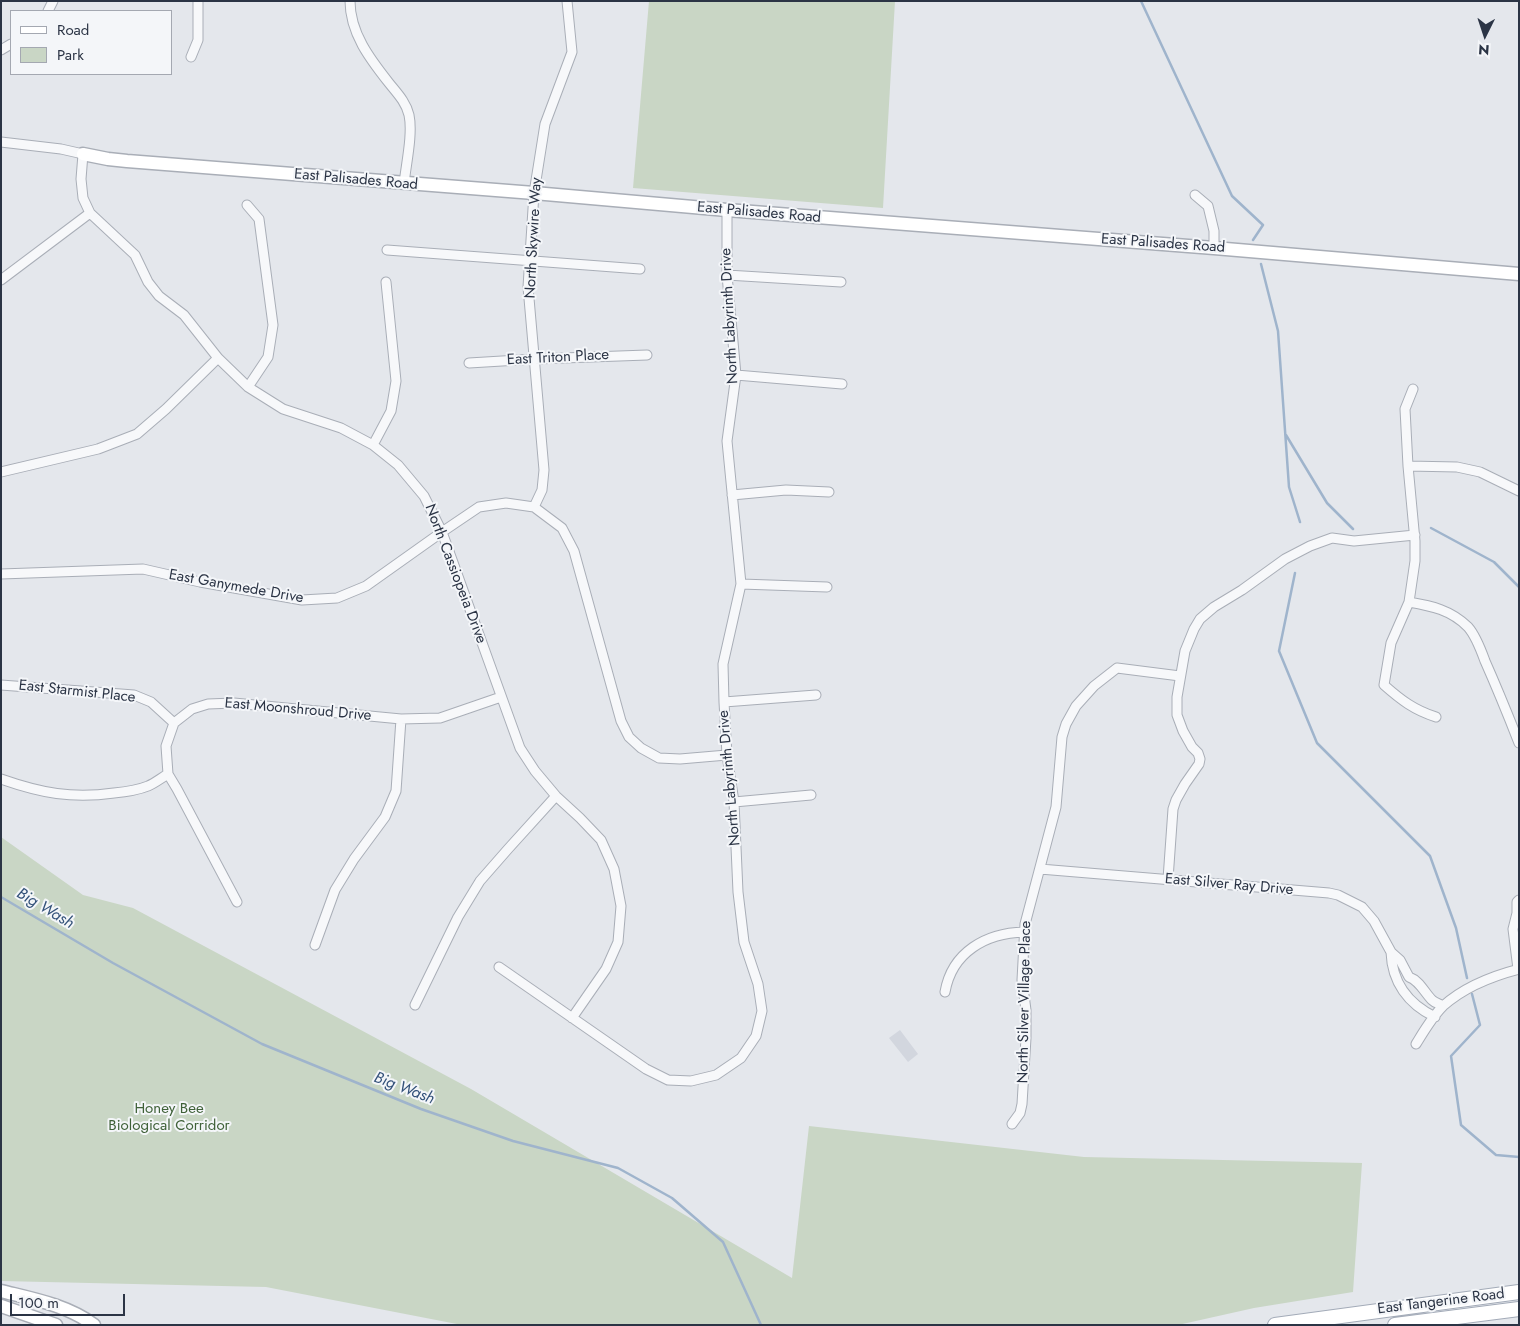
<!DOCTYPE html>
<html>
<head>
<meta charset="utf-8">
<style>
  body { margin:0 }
  #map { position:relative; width:1520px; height:1326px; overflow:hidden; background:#e4e7ec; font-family:Jost,sans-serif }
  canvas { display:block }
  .frame { position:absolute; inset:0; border:2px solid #2b3445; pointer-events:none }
  .legend { position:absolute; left:10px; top:10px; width:162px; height:65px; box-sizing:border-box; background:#f4f6f9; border:1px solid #a4a8b1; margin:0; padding:6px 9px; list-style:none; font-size:15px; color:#2b3445 }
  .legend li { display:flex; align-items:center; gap:10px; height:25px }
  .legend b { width:25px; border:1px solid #a4a8b1 }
  .north { position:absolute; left:1460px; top:10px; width:50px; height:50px; -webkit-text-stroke:4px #f4f6f9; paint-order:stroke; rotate:184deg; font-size:14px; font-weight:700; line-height:20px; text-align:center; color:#2b3445 }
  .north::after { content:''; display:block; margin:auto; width:18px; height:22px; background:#2b3445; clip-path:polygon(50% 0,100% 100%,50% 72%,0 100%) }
  .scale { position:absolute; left:10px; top:1294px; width:115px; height:22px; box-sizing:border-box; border:2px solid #2b3445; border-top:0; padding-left:6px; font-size:15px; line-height:18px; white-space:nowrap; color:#2b3445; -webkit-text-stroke:4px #f4f6f9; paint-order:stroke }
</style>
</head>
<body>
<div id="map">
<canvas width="1520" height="1326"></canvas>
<div class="frame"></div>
<ul class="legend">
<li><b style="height:6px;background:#fff"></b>Road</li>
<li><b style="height:14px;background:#c9d6c5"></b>Park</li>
</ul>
<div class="north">N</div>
<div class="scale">100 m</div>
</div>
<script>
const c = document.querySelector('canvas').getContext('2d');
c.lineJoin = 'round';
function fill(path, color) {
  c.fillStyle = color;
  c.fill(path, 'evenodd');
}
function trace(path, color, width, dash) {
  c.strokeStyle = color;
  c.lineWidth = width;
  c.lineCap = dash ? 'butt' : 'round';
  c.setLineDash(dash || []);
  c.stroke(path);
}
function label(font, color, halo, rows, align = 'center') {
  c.font = font + ' Jost,sans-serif';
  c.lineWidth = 4;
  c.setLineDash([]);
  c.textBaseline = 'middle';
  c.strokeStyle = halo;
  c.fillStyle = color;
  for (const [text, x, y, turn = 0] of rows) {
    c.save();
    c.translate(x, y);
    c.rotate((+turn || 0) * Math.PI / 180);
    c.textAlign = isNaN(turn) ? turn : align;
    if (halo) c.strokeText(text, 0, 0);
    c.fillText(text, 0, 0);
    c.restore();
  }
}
fill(new Path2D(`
  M900,1030L918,1054L908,1062L889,1038Z`), '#d2d6de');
fill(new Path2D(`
  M649,1H895L883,208L633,188Z
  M1,837L83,895L133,908L471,1089L792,1278L809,1126L1084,1157L1362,1163L1353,1292L1254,1308L1178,1325H462L266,1287L1,1281Z`), '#c9d6c5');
trace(new Path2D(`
  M1141,1L1232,196L1263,225L1253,240
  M1261,264L1278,331L1289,487L1300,522
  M1286,435L1327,503L1353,529
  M1431,528L1494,562L1519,587
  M1295,573L1279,651L1317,743L1430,856L1456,928L1467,978
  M1,897L113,963L262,1044L421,1109L513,1141L618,1168L672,1198L723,1242L761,1325
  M1472,994L1480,1025L1451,1056L1461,1125L1496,1155L1519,1157`), '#9fb4cc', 2.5);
const street = new Path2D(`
  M350,1C350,33 370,59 389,83C397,93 406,102 409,115C413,134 406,164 404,184
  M48,11L53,1
  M1,50L11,44
  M191,57L198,40V1
  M1,142L61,149L83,154L81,179L83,198L90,213L135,255L148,282L159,296L184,315L218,358L248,387L283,409L341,428L373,445L398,465L424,496L442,532L520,748L535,771L556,796L580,818L601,840L614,869L621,906L618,942L606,969L572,1018
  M1195,195L1208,206L1214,231V248
  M247,205L259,219L273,325L268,357L248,387
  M387,250L640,269
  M727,275L841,282
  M1,280L90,213
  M469,363L535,359L647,355
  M736,375L842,384
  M1413,389L1405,409L1408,466L1415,541V561L1409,602L1391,643L1384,685C1401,700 1414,710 1436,717
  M373,445L391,411L396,381L386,282
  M1408,466L1457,467L1480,472L1519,491
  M1,472L98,449L137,434L166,409L218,358
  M732,495L786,490L829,492
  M534,507L542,490L544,470L528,287L534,193L545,124L572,52L567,1
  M1,574L143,569L200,582L302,600L337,598L366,586L442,532L479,507L506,503L534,507L562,528L574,551L621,721L629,737L641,748L659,758L680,759L727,755
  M741,584L827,587
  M1409,602C1432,606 1451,610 1468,627C1476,636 1481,650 1485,661C1497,688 1508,715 1519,743
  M1,685L134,695L151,702L174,723
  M724,702L816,695
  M1,779C41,793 72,799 114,793C125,792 138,790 148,786C155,783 161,778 168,774
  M734,802L811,795
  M1040,869L1329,893L1338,895L1362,907L1374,921L1391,952L1400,960L1409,977C1420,981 1424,992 1432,1000C1435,1003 1440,1004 1443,1006
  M1168,879L1173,809L1176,800L1185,784L1199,764L1200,759L1198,753L1192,747L1183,731L1177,715V697L1185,651L1194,629L1200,619L1214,607L1242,590L1285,559L1310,546L1332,538L1354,541L1415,535
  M237,902L177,789L168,774L166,746L174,723L192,709L208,704L234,703L401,719L440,718L501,697
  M315,945L335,890L354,859L385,817L396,791L401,719
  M1391,952C1392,982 1408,1004 1435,1017
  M499,967L646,1069L668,1080L691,1081L716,1075L741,1058L756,1036L762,1011L758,984L744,942L738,892L734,802L727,755L724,702L723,664L741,584L727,441L736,375L727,275V210
  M1518,969L1513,929L1517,913V902L1519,900
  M945,992C952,952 986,933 1024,932
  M415,1005L458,917L480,881L508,849L556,796
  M1416,1044C1424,1031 1432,1017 1443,1006C1464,987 1492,976 1519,969
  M1012,1124L1020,1113L1022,1104L1026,1038V1010L1022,980L1025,924L1056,807L1062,737L1066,724L1076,706L1094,686L1117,668L1180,676`);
const secondary = new Path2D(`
  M83,154L108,159L127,161L534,193L727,210L1214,248L1519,274
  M1,1291C33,1299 67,1305 94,1325
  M1,1306L56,1325`);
const primary = new Path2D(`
  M1275,1325L1519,1292
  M1395,1325L1519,1309`);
trace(street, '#a9aeb7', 11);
trace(secondary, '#a9aeb7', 15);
trace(primary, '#a3abb8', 16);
trace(street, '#f7f8fa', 9);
trace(secondary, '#fff', 12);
trace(primary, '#fff', 14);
label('15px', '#2b3445', '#f4f6f9', [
  ["East Palisades Road",356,180,5],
  ["East Palisades Road",759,213,5],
  ["North Skywire Way",534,238,-87],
  ["East Palisades Road",1163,244,4],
  ["North Labyrinth Drive",730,316,-93],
  ["East Triton Place",558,358,-3],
  ["North Cassiopeia Drive",455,574,69],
  ["East Ganymede Drive",236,587,10],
  ["East Starmist Place",77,692,6],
  ["East Moonshroud Drive",298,710,5],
  ["North Labyrinth Drive",730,778,-95],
  ["East Silver Ray Drive",1229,885,5],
  ["North Silver Village Place",1025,1002,-89],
  ["East Tangerine Road",1441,1302,-7]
]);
label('15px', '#3f6138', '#f4f6f9', [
  ["Honey Bee",169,1109],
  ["Biological Corridor",169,1126]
]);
label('italic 16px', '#34527a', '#f4f6f9', [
  ["Big Wash",45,909,31],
  ["Big Wash",404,1089,21]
]);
</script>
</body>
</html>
